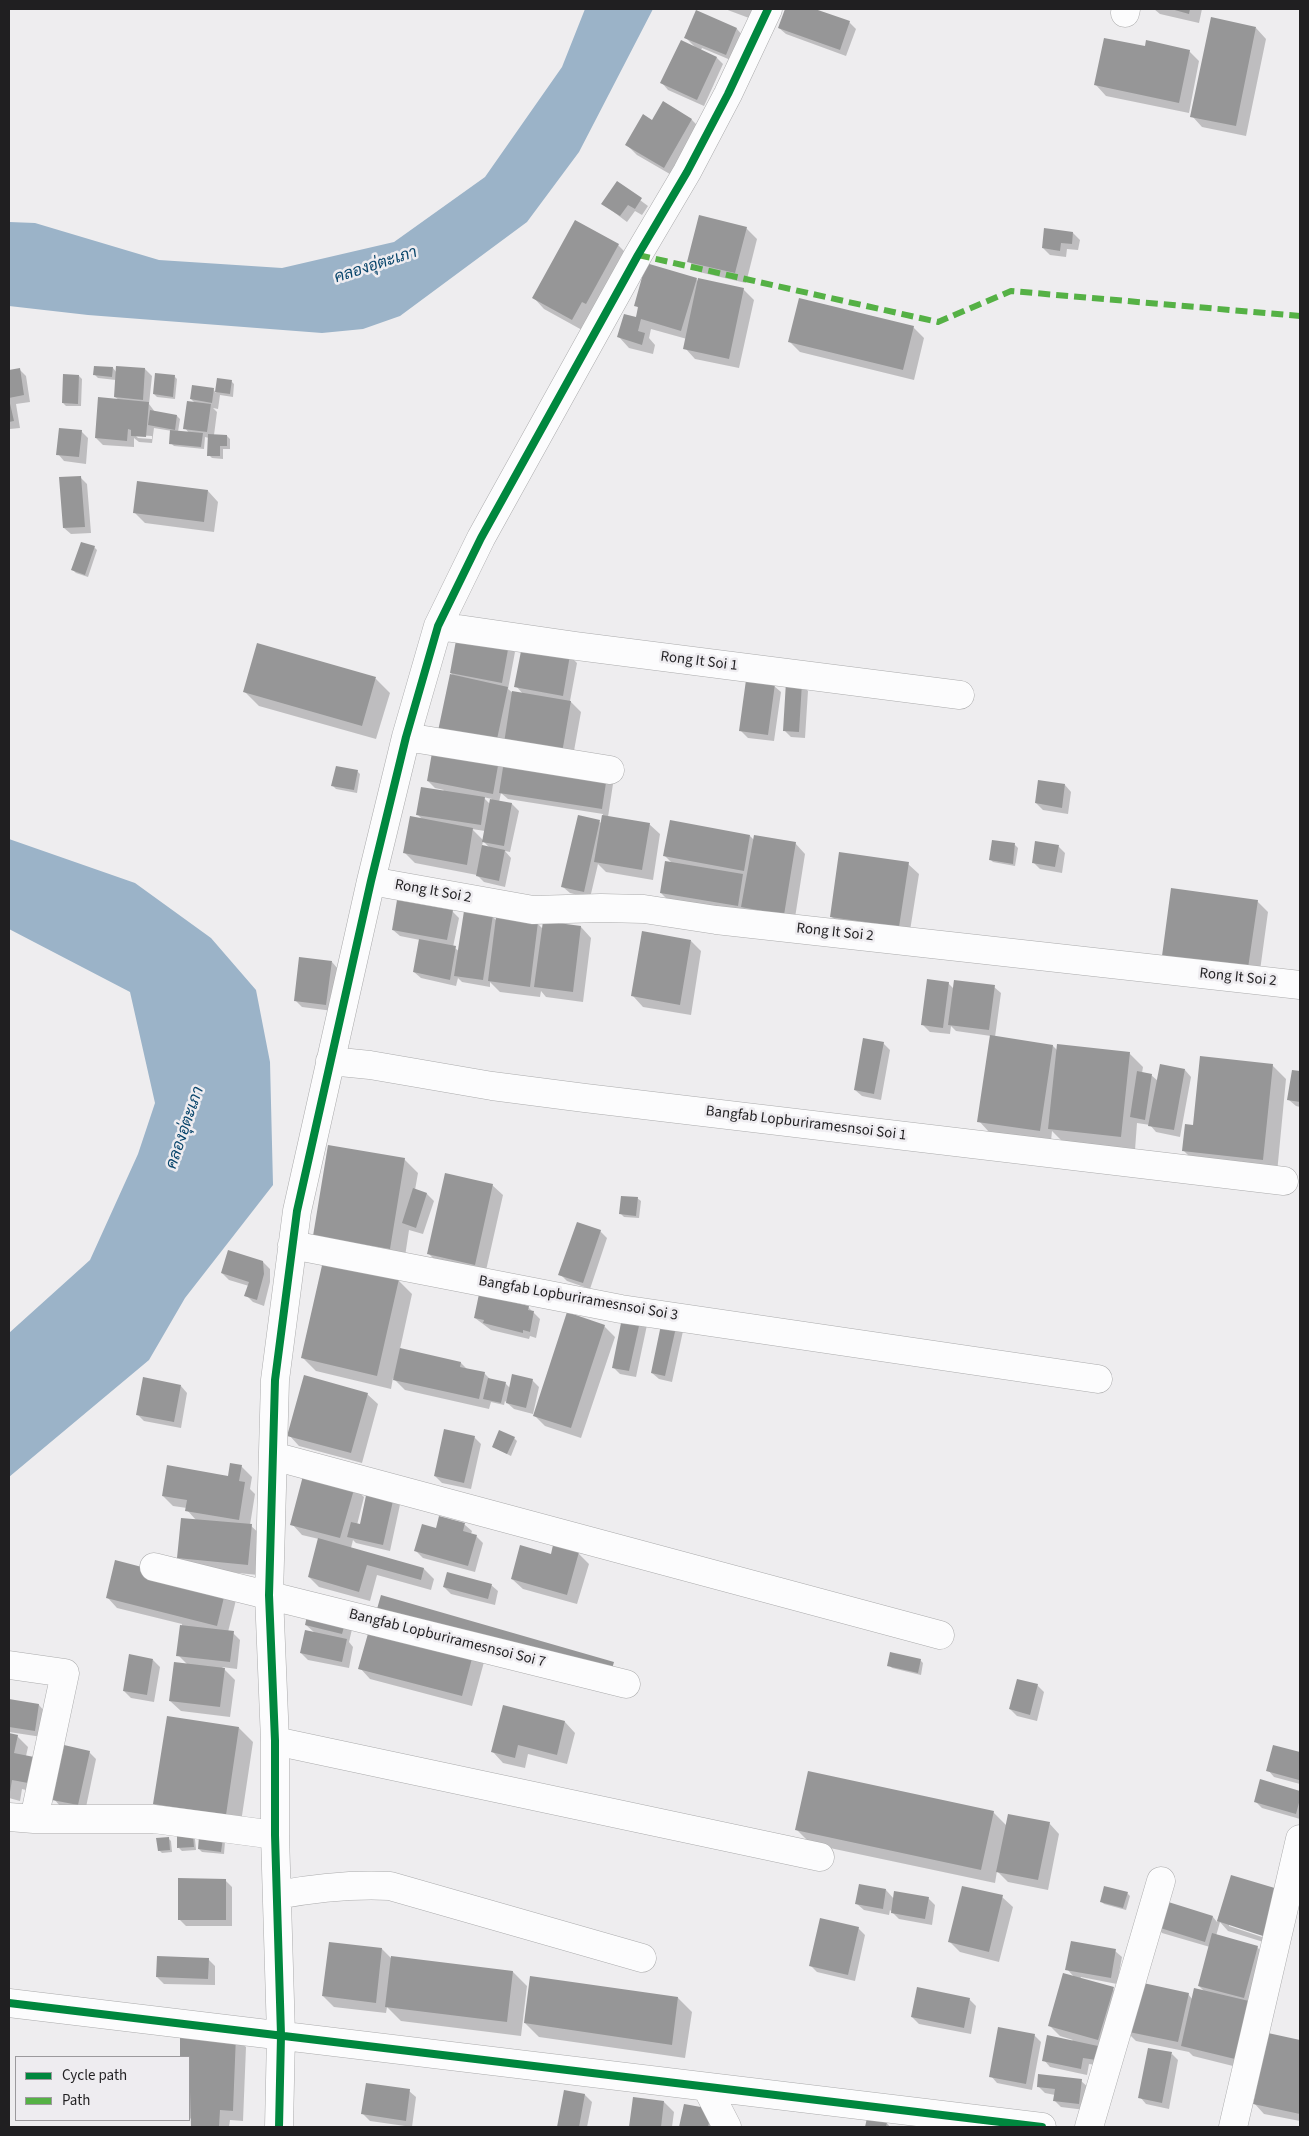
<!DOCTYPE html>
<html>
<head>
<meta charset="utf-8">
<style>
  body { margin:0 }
  #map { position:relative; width:1309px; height:2136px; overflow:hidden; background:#eeedef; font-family:"Source Sans 3",sans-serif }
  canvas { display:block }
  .frame { position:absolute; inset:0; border:10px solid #201f21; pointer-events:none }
  .legend { position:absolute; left:15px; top:2056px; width:175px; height:65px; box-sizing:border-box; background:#eeecf0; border:1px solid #9c9a9d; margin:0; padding:6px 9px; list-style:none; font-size:15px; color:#201f21 }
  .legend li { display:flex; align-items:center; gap:10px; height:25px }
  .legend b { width:25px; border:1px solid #9c9a9d }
</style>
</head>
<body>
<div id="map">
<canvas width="1309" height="2136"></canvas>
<div class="frame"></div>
<ul class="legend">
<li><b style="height:6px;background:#00873e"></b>Cycle path</li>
<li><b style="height:6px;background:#55b145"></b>Path</li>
</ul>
</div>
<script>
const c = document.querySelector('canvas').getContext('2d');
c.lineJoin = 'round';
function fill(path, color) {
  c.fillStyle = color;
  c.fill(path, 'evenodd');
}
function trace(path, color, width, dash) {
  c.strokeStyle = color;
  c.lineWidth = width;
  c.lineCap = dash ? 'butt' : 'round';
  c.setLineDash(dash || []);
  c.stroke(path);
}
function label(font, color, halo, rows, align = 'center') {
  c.font = font + ' "Source Sans 3",Sarabun,sans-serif';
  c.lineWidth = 5;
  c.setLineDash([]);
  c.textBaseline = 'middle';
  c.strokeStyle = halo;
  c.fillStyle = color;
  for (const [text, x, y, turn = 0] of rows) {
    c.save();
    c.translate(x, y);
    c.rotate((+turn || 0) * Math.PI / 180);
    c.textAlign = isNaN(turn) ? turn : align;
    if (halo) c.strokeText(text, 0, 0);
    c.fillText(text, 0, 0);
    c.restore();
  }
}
fill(new Path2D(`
  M585,9H653L579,152L527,222L400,316L363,329L322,333L88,315L9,306V222L35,223L159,260L282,268L394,242L485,177L562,67Z
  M9,839L135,883L211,938L256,990L270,1062L273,1185L185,1298L149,1360L9,1477V1333L90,1260L138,1154L155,1103L130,992L9,929Z`), '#9bb3c8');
fill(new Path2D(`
  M725,9H762L757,21Z
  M786,9H811L849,22L856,29L846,56L786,34L779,28Z
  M1154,9H1202L1199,23L1160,14Z
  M696,12L737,29L743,36L733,61L702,48L701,50L717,58L723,64L704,106L668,90L662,83L696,48L686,38Z
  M1256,28L1266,39L1246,136L1202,127L1192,116Z
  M1146,48L1189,51L1199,61L1189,113L1106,96L1096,85Z
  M663,103L692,120L702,130L675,177L637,155L627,145L653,121Z
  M617,183L648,206L642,215L635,211L627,222L603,204Z
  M746,228L757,239L746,283L699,272L689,261Z
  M1073,233L1080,240L1078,250L1067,249L1066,257L1050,255L1043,248Z
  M618,245L628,255L582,330L544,309L534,298Z
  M696,279L699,282L743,289L754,300L739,368L695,359L685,348L687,339L651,329L649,338L655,345L653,354L629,348L619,337L636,318L639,309L636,305Z
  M913,327L924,338L914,380L800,352L790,342Z
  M113,368L117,373L145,369L152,376L149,404L155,412L177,416L180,419L178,432L189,433L185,428L196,404L191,399L213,389L216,393L218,379L231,381L234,384L233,397L220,395L218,409L213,408L217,412L214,435L227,436L230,439V449H223V459L212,458L209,455V438L205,437L204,449L174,446L171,443L172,431L154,428L152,443L139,442L134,438V447L103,445L96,438L119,400L115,397L116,380L98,378L95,375ZM135,435L152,436V439L138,438Z
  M19,369L26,376L30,402L16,404L20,428L10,429L9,434V371Z
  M79,376L82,379L81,406H66L63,403Z
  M174,376L177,379L175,399L157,397L154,394Z
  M81,431L88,438L86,464L64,461L58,454Z
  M80,477L87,484L91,533L71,534L64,528Z
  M208,491L218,502L214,532L145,523L135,513Z
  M94,547L97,550L88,577L76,573L73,570Z
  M508,645L515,652L508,689L513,693L523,694L516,686L570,656L577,663L570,701L581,712L572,762L506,754L451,673Z
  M376,679L390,693L376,739L259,706L245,692Z
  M801,684L808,691L805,738L791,737L784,730Z
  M774,686L781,692L774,741L748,738L741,731Z
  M434,749L606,777L613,784L608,817L649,824L660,834L653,880L606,872L598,864L590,898L570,893L563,887L579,816L602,823L603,814L508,799L501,793L499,802L512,804L519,811L510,852L505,851L511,858L505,887L484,882L477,875L415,863L405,853L423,820L418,815L444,790L435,788L428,781ZM483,797L492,799L490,804ZM472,829L485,831L483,840ZM483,841L490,848L482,846Z
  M357,771L360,774L357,793L336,789L333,786Z
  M1065,785L1071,792L1068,814L1043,810L1036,803Z
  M750,836L754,840L795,843L805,854L794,924L671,903L661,893L673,864L664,855Z
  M1015,845L1018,848L1015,866L993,862L990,859Z
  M1058,846L1065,853L1062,873L1040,869L1033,862Z
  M908,864L919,874L909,937L842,927L831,916Z
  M1257,901L1268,912L1259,978L1174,966Z
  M452,911L459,918L453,947L459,951L492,916L497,921L537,923L543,929L581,927L591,938L583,1002L546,997L541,991L540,997L500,992L490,982V987L462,982L458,978L456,986L421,978L414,972L420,940L400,936L393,930Z
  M691,941L701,951L691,1015L643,1007L633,996Z
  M332,962L338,969L333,1011L302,1007L295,1000Z
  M948,983L954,989L994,987L1001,993L995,1037L1053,1046L1057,1050L1129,1053L1143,1067L1142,1073L1151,1075L1158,1081L1185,1070L1191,1077L1180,1137L1156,1132L1150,1125L1137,1123L1135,1150L1063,1142L1052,1131L1051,1141L989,1132L979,1121L991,1036L956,1031L951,1026L950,1034L930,1032L923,1025Z
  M883,1043L890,1050L881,1100L862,1096L855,1090Z
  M1272,1065L1286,1079L1277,1173L1197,1164L1183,1150L1194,1126Z
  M1293,1071L1300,1072V1107L1296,1106L1289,1100Z
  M404,1159L418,1173L415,1190L427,1194L434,1201L423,1234L409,1230L404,1263L329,1250Z
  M492,1185L503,1195L485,1275L439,1264L428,1253Z
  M637,1198L641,1201L639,1218L624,1217L620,1213Z
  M600,1231L607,1238L590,1289L567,1281L560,1274Z
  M263,1262L270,1269V1282L264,1306L253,1302L246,1295L249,1286L229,1280L222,1273Z
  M398,1280L412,1294L400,1349L461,1363L467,1369L484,1373L491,1380L505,1383L510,1388L532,1380L539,1387L533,1414L514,1409L505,1401L504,1405L491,1402L489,1409L405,1390L393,1378L391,1389L316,1371L302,1357Z
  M528,1307L540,1319L536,1338L530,1336L529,1339L491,1330L475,1318Z
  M624,1315L647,1325L636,1377L620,1374L613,1367Z
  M663,1321L683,1331L672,1382L659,1379L652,1373Z
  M604,1326L615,1337L581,1438L545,1426L534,1415Z
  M181,1386L187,1393L181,1428L144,1421L137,1414Z
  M367,1394L378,1404L362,1463L299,1446L289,1435Z
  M474,1437L481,1444L471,1489L442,1483L435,1476Z
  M514,1438L517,1441L511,1456L493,1447Z
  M241,1466L252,1477L250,1489L255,1494L250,1525L262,1536L258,1575L189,1568L178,1558L196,1520L187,1510V1508L173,1506L163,1496L229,1478Z
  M354,1487L364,1497L357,1525L361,1526L369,1488L401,1500L390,1551L356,1543L353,1540L351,1548L424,1569L434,1579L431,1590L377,1575L370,1601L319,1587L309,1577L319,1539L302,1535L292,1524Z
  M440,1518L465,1525L472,1531L471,1534L476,1536L483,1543L475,1572L423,1558L416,1551L437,1530Z
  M578,1553L589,1564L577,1604L523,1589L512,1579Z
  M116,1562L236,1600L228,1632L233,1633L240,1640L237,1669L222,1667L235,1680L230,1717L181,1711L170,1701L187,1664L178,1655L182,1624L117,1608L107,1597Z
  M491,1585L498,1591L495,1605L451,1594L444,1587Z
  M306,1625H353L349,1642L353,1647L349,1668L308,1660L301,1653L315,1633Z
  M474,1652L484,1662L472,1706L370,1679L360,1668Z
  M153,1660L160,1667L154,1702L131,1698L124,1691Z
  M920,1660L923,1663L921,1675L892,1668L889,1665Z
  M1037,1685L1044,1692L1037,1721L1017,1716L1010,1709Z
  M9,1700L39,1705L45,1712L42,1737L9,1732Z
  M504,1707L565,1722L575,1733L567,1764L528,1754L525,1768L503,1763L493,1752Z
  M239,1728L253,1742L240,1829L168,1818L154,1804Z
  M9,1735L17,1736L28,1747L26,1756L38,1793L22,1789L20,1801L9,1798Z
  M1274,1746L1300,1753V1784L1274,1777L1268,1770Z
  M89,1752L96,1759L85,1812L60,1806L54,1799Z
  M1261,1781L1300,1792V1819L1262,1808L1255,1801Z
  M993,1812L1007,1826L1049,1823L1059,1834L1048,1890L1008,1882L997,1871L995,1883L811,1844L797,1830Z
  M192,1836L195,1839L196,1850L182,1851L179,1848Z
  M168,1838L171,1841L172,1852L162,1853L159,1850Z
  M222,1839L225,1842L224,1854L202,1852L199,1849Z
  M1232,1876L1277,1890L1287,1901L1273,1945L1228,1931L1220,1922L1216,1936L1257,1947L1267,1958L1254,2008L1258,2013L1245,2069L1193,2056L1189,2052L1136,2041L1125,2030L1135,1983L1188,1994L1193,2000L1195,1990L1205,1992L1199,1986L1210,1947L1162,1933L1156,1926L1163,1902L1213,1917L1217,1922ZM1229,1923L1269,1936L1268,1939L1229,1926Z
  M225,1880L232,1887V1926H186L179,1919Z
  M886,1890L894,1899L928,1898L935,1905L932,1925L899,1919L890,1910L889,1915L864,1910L857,1904Z
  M1127,1893L1130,1896L1126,1910L1104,1904L1101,1901Z
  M1002,1897L1013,1907L999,1962L960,1952L950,1942Z
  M858,1928L865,1935L855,1981L817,1972L810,1965Z
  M382,1949L392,1959L513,1972L527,1986L521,2036L401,2021L387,2007L386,2013L334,2007L323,1996Z
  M1115,1951L1122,1957L1117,1984L1081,1977L1080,1979L1113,1989L1123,1999L1102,2066L1089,2064L1087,2075L1050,2067L1044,2060L1073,2040L1060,2036L1050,2026L1075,1978L1067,1969Z
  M208,1959L215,1966V1985L164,1984L157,1977Z
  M678,1998L692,2012L685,2058L539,2037L525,2023Z
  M969,1999L976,2006L971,2034L919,2024L912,2017Z
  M182,2035L235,2037L246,2047L243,2121L230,2120L229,2127H192V2119L189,2118V2057H181Z
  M1034,2035L1041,2042L1032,2090L997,2083L991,2076Z
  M1269,2035L1300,2041V2121L1264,2114L1254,2103Z
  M1172,2054L1178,2060L1169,2109L1146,2104L1140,2097Z
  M1081,2081L1088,2087L1085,2110L1061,2107L1054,2100L1055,2095L1045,2093L1038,2086Z
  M409,2091L416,2097L412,2127L370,2121L363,2114Z
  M565,2092L585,2095L592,2102L587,2127H559Z
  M634,2098L664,2102L674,2112L672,2127H630Z
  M685,2105L711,2111L716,2127H680Z
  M868,2119L887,2123L890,2127H866Z`), '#0003');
fill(new Path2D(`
  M785,9H815L850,21L840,50L778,28Z
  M1171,9H1190L1189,14Z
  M696,10L737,28L726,55L684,38Z
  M1211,17L1256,27L1236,126L1190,117Z
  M1104,38L1145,46L1146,40L1190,50L1179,103L1094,85Z
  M681,40L717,57L697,100L660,83Z
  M663,101L692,119L664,168L625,145L643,114L652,120Z
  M617,181L642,198L635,209L628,205L620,216L601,204Z
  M699,215L747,227L735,273L687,262Z
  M575,220L619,244L586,304L582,302L572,320L532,298Z
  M1044,228L1073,232L1072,244L1061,243L1060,251L1042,248Z
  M646,263L697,278L681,331L641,319L638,331L645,333L642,345L617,337L624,314L636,317L638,307L634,306Z
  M698,278L744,288L729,359L683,349Z
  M799,298L914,326L903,370L788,342Z
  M94,366L113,367L112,377L93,375Z
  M116,366L145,368L143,400L114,397Z
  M20,368L24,395L9,398V370Z
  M155,373L175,375L173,397L153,394Z
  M63,374L79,375L78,404L62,403Z
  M217,378L232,380L230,394L215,392Z
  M192,385L214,388L212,403L190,399Z
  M98,397L149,402L146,437L131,436V430L128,429L127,441L95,438Z
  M9,399L14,421L9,422Z
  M187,401L211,404L207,432L183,429Z
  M150,410L177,415L175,430L148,425Z
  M59,428L82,430L79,457L56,455Z
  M170,430L203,433L201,447L169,444Z
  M208,434L227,435V446H220V456H207Z
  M81,476L85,527L63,528L59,477Z
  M137,481L208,490L204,522L133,513Z
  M81,542L95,546L85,575L71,570Z
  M457,635L509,644L502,683L450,673Z
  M257,643L376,677L362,726L243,692Z
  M522,646L570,655L563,696L514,687Z
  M450,674L508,687L496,744L438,731Z
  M746,680L775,684L768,735L739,731Z
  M786,682L802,683L799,732L783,731Z
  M512,691L571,701L562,753L504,743Z
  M433,747L499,760L493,794L427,781Z
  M504,761L607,776L602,809L499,793Z
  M336,766L358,770L354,790L331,786Z
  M1038,780L1065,784L1062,808L1035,803Z
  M421,787L485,797L481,825L416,815Z
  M490,799L512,803L504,846L482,842Z
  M578,815L600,820L584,892L561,887Z
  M602,815L650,823L642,870L594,862Z
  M410,816L473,828L467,865L403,853Z
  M670,820L750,835L744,871L663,856Z
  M754,835L796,842L784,915L741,907Z
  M992,840L1015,843L1013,864L989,860Z
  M1035,841L1059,845L1055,867L1032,863Z
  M482,845L505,850L499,881L476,876Z
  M839,852L909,862L899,927L830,917Z
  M665,861L743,874L738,906L660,893Z
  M1171,888L1258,900L1248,968L1162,956Z
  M397,900L453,910L447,940L392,930Z
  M464,911L493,915L483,980L454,976Z
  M496,917L538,922L530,987L488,981Z
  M543,921L581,926L573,992L534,987Z
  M642,931L691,940L680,1005L631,996Z
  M419,939L456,946L450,980L413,972Z
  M299,957L332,961L326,1005L294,1001Z
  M927,979L949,982L943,1028L921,1025Z
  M954,980L995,985L989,1030L948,1025Z
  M990,1035L1053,1045L1040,1131L977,1122Z
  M863,1038L884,1042L874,1094L854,1090Z
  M1057,1044L1130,1052L1121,1137L1048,1129Z
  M1200,1056L1273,1064L1263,1160L1182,1151L1185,1124L1193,1125Z
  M1160,1064L1185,1069L1174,1130L1148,1126Z
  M1292,1070L1300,1071V1102L1287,1100Z
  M1137,1071L1152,1074L1145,1120L1130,1117Z
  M328,1145L405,1158L390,1249L313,1236Z
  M445,1173L493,1184L475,1265L427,1254Z
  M413,1188L427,1193L416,1228L402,1223Z
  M621,1196L638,1197L636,1216L619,1214Z
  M577,1222L601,1230L583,1283L558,1275Z
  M228,1250L263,1261L264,1274L257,1300L244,1296L249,1282L221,1273Z
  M323,1261L399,1279L377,1376L301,1358Z
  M479,1294L529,1306L528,1310L534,1311L530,1332L523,1330V1333L483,1323L484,1320L474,1318Z
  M567,1312L605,1325L571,1428L533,1416Z
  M623,1313L641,1317L629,1371L612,1368Z
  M662,1320L677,1323L665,1376L651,1373Z
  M400,1348L461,1362L460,1367L485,1372L479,1399L393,1380Z
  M512,1374L533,1379L526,1408L506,1403Z
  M304,1375L368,1393L351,1453L287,1436Z
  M143,1377L181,1385L174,1422L136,1415Z
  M488,1378L506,1382L501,1403L483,1399Z
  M444,1429L475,1436L464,1483L434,1476Z
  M499,1430L515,1437L507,1454L492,1447Z
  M230,1463L242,1465L239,1481L245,1482L239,1520L185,1511L187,1500L162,1496L167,1465L228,1476Z
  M304,1472L355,1486L340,1538L290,1525Z
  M368,1486L395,1492L383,1545L347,1537L351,1522L360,1524Z
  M439,1516L465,1523L463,1531L477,1535L468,1566L414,1551L422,1524L436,1528Z
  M181,1518L252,1524L248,1565L177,1558Z
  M318,1538L424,1568L421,1580L367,1565L359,1592L308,1577Z
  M520,1545L551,1554L553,1545L579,1552L567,1595L511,1579Z
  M115,1560L226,1589L217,1626L106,1598Z
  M447,1572L492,1584L488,1599L443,1587Z
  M381,1595L614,1662L610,1676L377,1609Z
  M309,1607L347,1617L342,1634L305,1625Z
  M371,1623L474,1651L462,1696L358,1669Z
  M180,1625L234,1631L230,1662L176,1656Z
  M305,1630L347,1639L342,1662L300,1653Z
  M890,1652L921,1659L918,1673L887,1666Z
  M129,1654L153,1659L147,1695L123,1691Z
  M174,1662L225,1668L220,1707L169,1701Z
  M1017,1679L1038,1684L1030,1715L1009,1709Z
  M9,1699L39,1704L35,1731L9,1727Z
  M503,1705L565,1721L557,1755L518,1745L515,1758L491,1752Z
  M167,1716L239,1727L226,1815L153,1804Z
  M9,1733L18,1735L14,1753L34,1757L28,1783L12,1780L10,1792Z
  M64,1745L90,1751L78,1805L52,1800Z
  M1273,1745L1300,1752L1299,1780L1266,1771Z
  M808,1771L994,1811L981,1870L795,1830Z
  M1260,1779L1300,1791V1799L1296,1814L1254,1802Z
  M1008,1814L1050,1822L1038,1880L996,1872Z
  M177,1835H193L194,1847L177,1848Z
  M199,1836L223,1838L221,1852L198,1849Z
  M169,1837L170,1850L158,1851L156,1838Z
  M1231,1875L1278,1889L1263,1936L1217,1921Z
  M178,1878L226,1879V1920H178Z
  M859,1884L886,1889L883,1909L855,1904Z
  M962,1886L1003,1895L989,1952L948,1942Z
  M1104,1886L1128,1892L1123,1908L1100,1902Z
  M894,1891L929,1897L925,1919L891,1913Z
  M1162,1900L1213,1916L1205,1942L1154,1926Z
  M820,1918L859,1927L848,1975L809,1966Z
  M1212,1933L1258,1946L1244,1998L1198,1986Z
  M1071,1941L1116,1949L1111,1978L1065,1970Z
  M329,1942L382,1948L376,2003L322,1996Z
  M157,1956L209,1958L208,1979L156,1977Z
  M391,1956L513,1971L507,2022L385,2007Z
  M1063,1973L1114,1987L1098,2040L1048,2026Z
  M530,1976L678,1997L672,2045L524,2023Z
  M1134,1981L1189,1993L1178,2042L1124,2031Z
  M917,1987L970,1998L964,2028L911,2017Z
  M1194,1988L1249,2001L1235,2059L1181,2046Z
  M998,2027L1035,2034L1026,2084L989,2077Z
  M1268,2033L1300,2040V2114L1253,2104Z
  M180,2034L236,2035L233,2111L220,2110L219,2127H191L189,2057H180Z
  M1047,2035L1098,2046L1096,2060L1083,2058L1081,2069L1042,2061Z
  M1148,2048L1172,2052L1162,2103L1138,2098Z
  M1038,2074L1082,2079L1079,2104L1053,2101L1055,2089L1037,2087Z
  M366,2083L410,2089L406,2121L361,2114Z
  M564,2090L585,2094L579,2127H557Z
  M633,2097L664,2101L661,2127H629Z
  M684,2104L712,2109L708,2127H679Z
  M867,2118L887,2122L886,2127H865Z`), '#969697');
const minor = new Path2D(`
  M1125,13L1126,9
  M438,626L576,646L960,695
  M406,737L610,770
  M371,881L533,910L601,908L644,909L716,920L1300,985
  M330,1061L370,1065L492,1086L585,1098L1284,1181
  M292,1245L621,1309L1098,1379
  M273,1456L940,1635
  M154,1567L626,1684
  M9,1665L65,1673L34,1819
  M275,1741L820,1857
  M9,1817L34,1819H154L275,1835
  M277,1895C315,1888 351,1884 390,1886L642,1958
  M9,2003L1042,2127
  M707,2088L727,2127
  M279,2127L281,2035L275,1835V1741L269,1595L275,1380L297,1211L371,881L406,737L438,626L481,538L638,255L687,172L728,94L768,9
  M1089,2127L1161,1881
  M1233,2127L1300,1839`);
trace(minor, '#ababac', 29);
trace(minor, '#fcfcfd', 28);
trace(new Path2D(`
  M638,255L938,322L1011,291L1300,316`), '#55b145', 6, [12, 6]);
trace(new Path2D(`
  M9,2003L1042,2127
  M279,2127L281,2035L275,1835V1741L269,1595L275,1380L297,1211L371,881L406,737L438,626L481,538L638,255L687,172L728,94L768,9`), '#00873e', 8);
label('15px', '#201f21', '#eeecf0', [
  ["Rong It Soi 1",699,662,7],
  ["Rong It Soi 2",433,892,10],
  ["Rong It Soi 2",835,933,6],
  ["Rong It Soi 2",1238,978,6],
  ["Bangfab Lopburiramesnsoi Soi 1",806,1124,7],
  ["Bangfab Lopburiramesnsoi Soi 3",578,1299,10],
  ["Bangfab Lopburiramesnsoi Soi 7",447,1639,14]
]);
label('italic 16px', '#08456b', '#eeecf0', [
  ["คลองอุ่ตะเภา",376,266,-18],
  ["คลองอุ่ตะเภา",186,1128,-71]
]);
</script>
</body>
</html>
